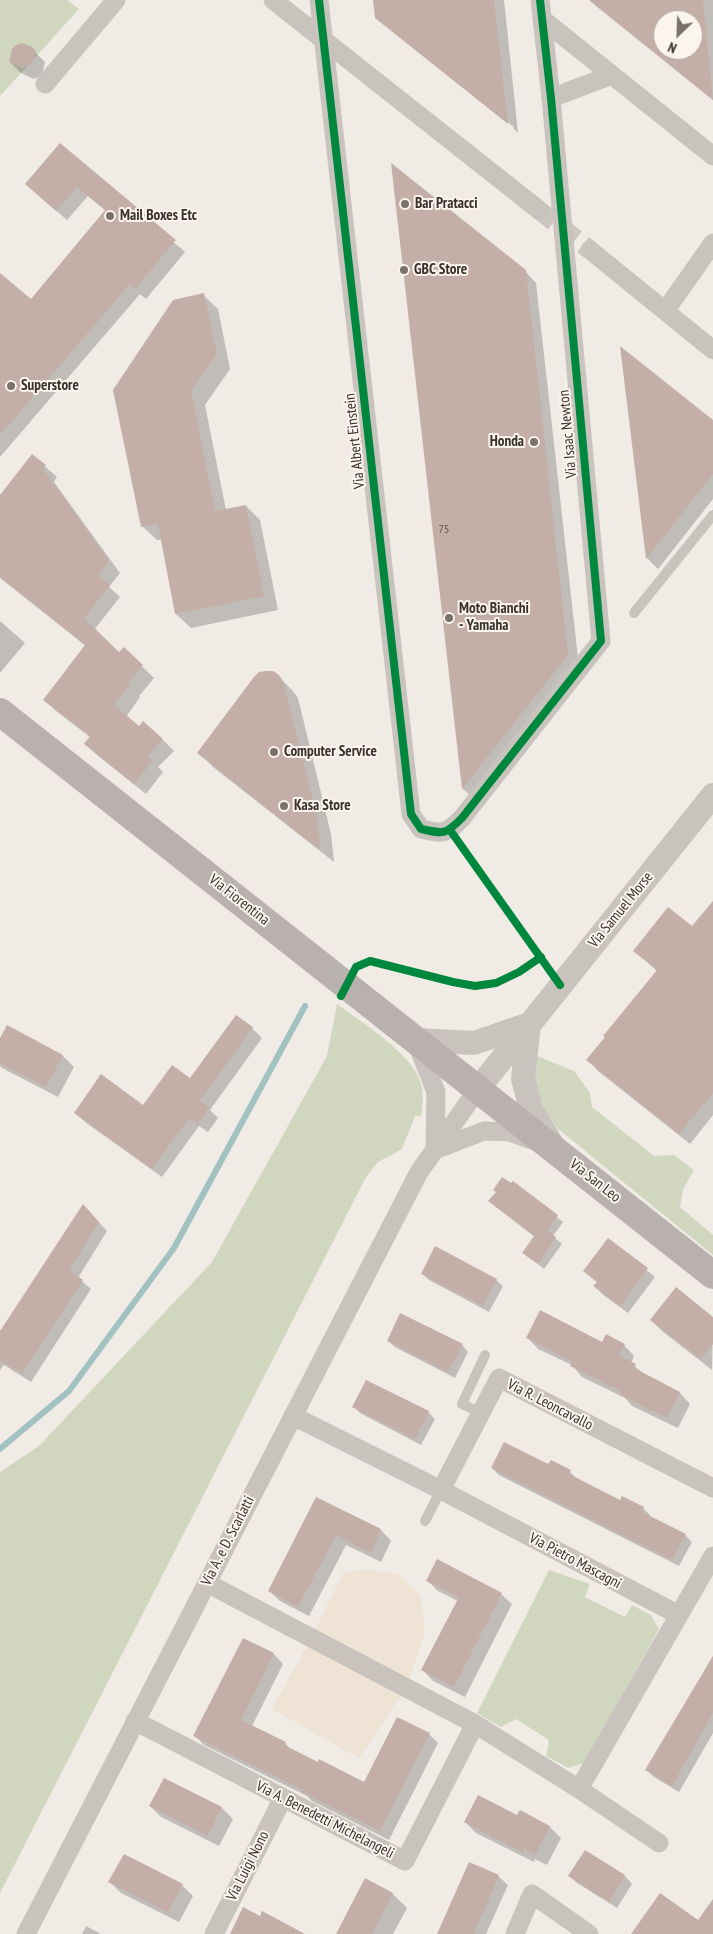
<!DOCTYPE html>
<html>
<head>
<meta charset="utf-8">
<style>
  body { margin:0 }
  #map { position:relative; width:713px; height:1934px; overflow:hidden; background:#f0ebe5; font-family:"PT Sans Narrow",sans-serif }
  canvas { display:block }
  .north { position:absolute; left:653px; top:10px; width:50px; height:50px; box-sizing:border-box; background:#fbf5ee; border:1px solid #aea6a0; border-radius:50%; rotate:204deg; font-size:14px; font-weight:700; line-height:20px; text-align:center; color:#3b302b }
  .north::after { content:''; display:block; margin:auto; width:18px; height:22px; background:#7a716c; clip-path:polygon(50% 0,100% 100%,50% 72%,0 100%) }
</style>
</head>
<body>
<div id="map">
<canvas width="713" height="1934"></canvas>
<div class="north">N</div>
</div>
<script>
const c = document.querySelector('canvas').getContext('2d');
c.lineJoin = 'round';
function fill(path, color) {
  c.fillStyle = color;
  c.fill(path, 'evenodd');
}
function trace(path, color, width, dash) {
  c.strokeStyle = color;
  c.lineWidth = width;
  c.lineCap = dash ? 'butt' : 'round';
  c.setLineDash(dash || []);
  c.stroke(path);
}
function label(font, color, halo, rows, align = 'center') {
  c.font = font + ' "PT Sans Narrow",sans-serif';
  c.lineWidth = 4;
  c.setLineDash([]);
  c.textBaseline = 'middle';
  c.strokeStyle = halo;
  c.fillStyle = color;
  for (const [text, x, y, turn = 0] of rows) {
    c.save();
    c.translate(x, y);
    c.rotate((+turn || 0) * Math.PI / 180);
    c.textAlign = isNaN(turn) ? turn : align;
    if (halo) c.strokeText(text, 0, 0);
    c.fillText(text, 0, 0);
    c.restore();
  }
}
fill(new Path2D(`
  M0,0H67L79,9L0,96Z
  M337,1004C362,1023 410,1052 420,1081C424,1092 423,1104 421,1116H415L402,1149L378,1162L366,1177L0,1893V1472L39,1446L212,1262L327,1056Z
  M532,1054L574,1071L590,1093L592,1107L654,1156L674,1155L694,1170L683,1189L680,1207L713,1235V1255L557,1128L544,1108L534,1085Z
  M549,1570L590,1584L585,1597L625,1617L632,1605L651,1615L659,1629L584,1763L568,1768L546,1756L549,1740L516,1719L501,1727L477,1713Z`), '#d1d6bf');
fill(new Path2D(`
  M367,1569L400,1575L421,1596L425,1634L406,1688L359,1758L272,1709L311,1638L343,1573Z`), '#eee3d5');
fill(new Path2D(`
  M374,0H504L518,133L513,128L514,127L385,24V26L376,17Z
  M590,0H713V100L596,6ZM663,20H693V50H663Z
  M34,51L45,62L42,75L34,79L21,73L10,62Z
  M60,145L185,252L146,299L140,294L0,457V275L31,301L106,211L88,196L67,220L37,194Z
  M393,165L525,271L536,283L579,667L474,799L463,789Z
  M203,295L218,309L230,369L205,405L226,510L246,506L260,520L278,610L191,628L176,614L162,540H157L142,526Z
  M622,349L713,421V499L658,569L647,558Z
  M33,456L57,477L54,482L120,573L109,587L120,597L94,630L119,654L124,649L154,678L139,696L140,697L126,717L139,728L162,739L174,751L158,767L163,772L146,794L97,755L85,743L90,737L56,711L44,700L86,646L0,578V497Z
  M0,621L25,643L0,673Z
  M278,676L293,691L298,698L331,834L334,862L213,767L199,752Z
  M713,903V1115L690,1144L598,1071L588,1060L657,971L635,951L693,928Z
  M236,1017L252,1028L262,1038L210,1110L218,1118L208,1132L199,1126L162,1177L85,1122L76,1113L144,1107L191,1080Z
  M0,1041L63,1056L74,1067L58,1097L2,1068L0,1066Z
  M513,1183L563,1222L553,1236L562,1244L544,1269L524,1253L535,1237L490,1201Z
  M84,1206L107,1231L78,1278L91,1289L31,1382L4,1365L0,1370V1330L2,1331Z
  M609,1239L655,1277L628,1313L602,1294L595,1286L598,1283L584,1271Z
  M423,1274L496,1280L503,1286L489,1312L429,1280Z
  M713,1319L712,1370L662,1331L651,1320Z
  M528,1338L624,1345L634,1356L631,1363L645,1375L680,1393L690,1404L678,1428L632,1406L625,1398L582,1377L572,1365L538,1349Z
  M388,1341L462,1345L468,1352L455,1378L395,1347Z
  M354,1407L428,1412L435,1419L421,1445L360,1413Z
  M551,1461L570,1472L577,1479L620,1502L643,1508L650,1515L649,1517L685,1535L692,1542L679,1566L499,1475L492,1468L549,1466Z
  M316,1499L381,1530L391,1541L381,1562L346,1545L309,1616L280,1601L269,1591Z
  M428,1581L501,1594L512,1604L465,1697L433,1681L423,1670L458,1601L438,1591Z
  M244,1639L274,1654L283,1664L252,1726L285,1743L292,1751L365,1784L429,1734L438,1743L389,1840L312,1801L307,1796L204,1745L195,1736Z
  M713,1656V1733L679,1792L654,1777L647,1770Z
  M164,1780L222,1808L233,1819L219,1846L161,1817L150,1806Z
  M517,1817L550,1827L561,1838L547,1865L535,1859L534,1862L476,1833L465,1822Z
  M585,1852L625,1876L632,1884L617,1908L577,1883L570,1876Z
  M498,1876L508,1885L486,1934H438Z
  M365,1880L393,1894L407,1908L393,1934H337Z
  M110,1882L182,1885L193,1896L179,1922L121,1893Z
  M86,1926L101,1934H82Z`), '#0003');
trace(new Path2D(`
  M0,1449L69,1391L174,1248L305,1006`), '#a1c2c1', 6);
fill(new Path2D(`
  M373,0H494L508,124L375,18Z
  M589,0H703L713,100ZM663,20H693V50H663Z
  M22,43L32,47L35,50V55L31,64L23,68L9,62L12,49L16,45Z
  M60,143L176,240L135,289L129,285L0,435V273L31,299L105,210L77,187L56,211L25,184Z
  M391,163L526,270L568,655L462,789Z
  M204,293L217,354L191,390L215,511L246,505L264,596L175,614L158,524L141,527L113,390L173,300Z
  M620,346L713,420V474L646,559Z
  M32,454L46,465L43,469L109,561L98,576L110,585L84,618L119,652L124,647L143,665L128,684L130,685L114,705L139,726L143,721L163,739L147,756L153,760L134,784L84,744L90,736L43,700L85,645L0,577V495Z
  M266,671H273L279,675L284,683L317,818L321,850L303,837L197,753L254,677L259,672Z
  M713,901V1093L679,1134L586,1060L605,1037L603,1036L657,970L633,951L668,907L692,926Z
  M236,1015L253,1027L200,1101L209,1108L198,1124L189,1118L152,1169L74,1113L101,1074L143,1105L172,1065L190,1078Z
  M7,1025L63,1055L46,1087L0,1063V1038Z
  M502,1177L511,1183L513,1181L558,1215L547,1231L556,1237L538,1264L522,1253L534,1236L488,1201L496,1192L493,1190Z
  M83,1204L99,1222L69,1270L83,1280L22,1374L0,1360V1331Z
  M608,1238L648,1268L620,1306L593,1286L597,1282L583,1271Z
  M435,1246L497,1279L483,1306L421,1274Z
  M676,1287L713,1317V1344L701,1359L650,1320Z
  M540,1310L602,1342L606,1334L625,1344L619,1355L636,1364L634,1368L680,1392L667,1418L620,1395L622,1392L570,1366L572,1361L526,1338Z
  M400,1313L463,1344L448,1372L387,1341Z
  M366,1380L429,1411L415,1439L352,1407Z
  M504,1442L548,1464L551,1460L571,1470L569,1474L620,1500L622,1496L644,1507L642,1512L686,1534L672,1560L491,1468Z
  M316,1497L381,1529L371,1553L336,1535L298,1607L268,1591Z
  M437,1559L502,1593L454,1687L421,1670L459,1597L426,1581Z
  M243,1638L274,1653L241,1720L286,1742L284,1745L318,1762L319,1759L364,1782L397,1717L430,1733L380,1831L302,1792L303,1790L193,1736Z
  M713,1656V1713L672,1786L645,1770Z
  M164,1778L222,1807L208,1836L149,1806Z
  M478,1795L517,1815L520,1810L550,1826L535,1855L524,1849L523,1852L464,1822Z
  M585,1850L625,1875L609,1902L568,1876Z
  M124,1854L183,1884L168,1912L108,1882Z
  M469,1862L499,1875L474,1934H437Z
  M365,1878L393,1893L372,1934H336Z
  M660,1893L698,1920L713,1899V1934H631Z
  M243,1907L260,1916L262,1911L305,1934H230Z`), '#c3afa7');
trace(new Path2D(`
  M539,210L590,250`), '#ccc6c0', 19, [19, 9]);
trace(new Path2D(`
  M634,613L713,515
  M481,1413L462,1404L485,1355
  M425,1521L441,1490`), '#c9c3be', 10);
trace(new Path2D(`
  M273,0L539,210
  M319,0L411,814L421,829C444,834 445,835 462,818L601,641
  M542,19L713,156
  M45,84L116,0
  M551,98L612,75
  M590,250L713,350
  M665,311L713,243
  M417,1044L436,1092L435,1150L484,1131L510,1132L532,1140
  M293,1416L441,1490L679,1615L579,1789
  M441,1490L499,1378L713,1488
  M207,1583L475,1724L579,1789L659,1843
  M679,1615L713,1556
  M135,1721L405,1861L475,1724
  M26,1934L419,1172L478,1089
  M214,1934L283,1798
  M515,1934L532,1894L589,1934`), '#c9c3be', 19);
trace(new Path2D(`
  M416,1040L474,1043L529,1024L523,1079L531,1109L553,1146
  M478,1089L713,795`), '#c9c3be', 24);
trace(new Path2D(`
  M0,712L713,1275`), '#b8b1ad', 28);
trace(new Path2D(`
  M540,0L551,98L601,641`), '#c9c3be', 19);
trace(new Path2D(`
  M319,0L411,814L421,829C444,834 445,835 462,818L601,641L551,98L540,0
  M450,830L560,985
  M341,996L356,967L370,961L453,982L475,986L496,983L519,972L541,957`), '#00873e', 8);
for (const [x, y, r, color] of [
  [405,204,5,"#7a716c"],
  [110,216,5,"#7a716c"],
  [404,270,5,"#7a716c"],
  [11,386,5,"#7a716c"],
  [534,442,5,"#7a716c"],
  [449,618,5,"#7a716c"],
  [274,752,5,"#7a716c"],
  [284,806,5,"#7a716c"]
]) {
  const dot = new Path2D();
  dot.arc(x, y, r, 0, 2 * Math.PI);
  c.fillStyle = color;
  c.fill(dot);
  trace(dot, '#fbf5ee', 2);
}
label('12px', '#5d504a', null, [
  ["75",444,530]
]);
label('bold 15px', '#3b302b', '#fbf5ee', [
  ["Bar Pratacci",415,204],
  ["Mail Boxes Etc",120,216],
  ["GBC Store",414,270],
  ["Superstore",21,386],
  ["Honda",524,442,"right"],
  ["Moto Bianchi",459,609],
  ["- Yamaha",459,626],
  ["Computer Service",284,752],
  ["Kasa Store",294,806]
], 'left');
label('15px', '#3b302b', '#fbf5ee', [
  ["Via Isaac Newton",568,434,-95],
  ["Via Albert Einstein",355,441,-96],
  ["Via Fiorentina",239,900,38],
  ["Via Samuel Morse",621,910,-51],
  ["Via San Leo",595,1181,38],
  ["Via R. Leoncavallo",550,1405,27],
  ["Via A. e D. Scarlatti",228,1541,-63],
  ["Via Pietro Mascagni",575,1561,28],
  ["Via A. Benedetti Michelangeli",325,1820,27],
  ["Via Luigi Nono",248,1866,-63]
]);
</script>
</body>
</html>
